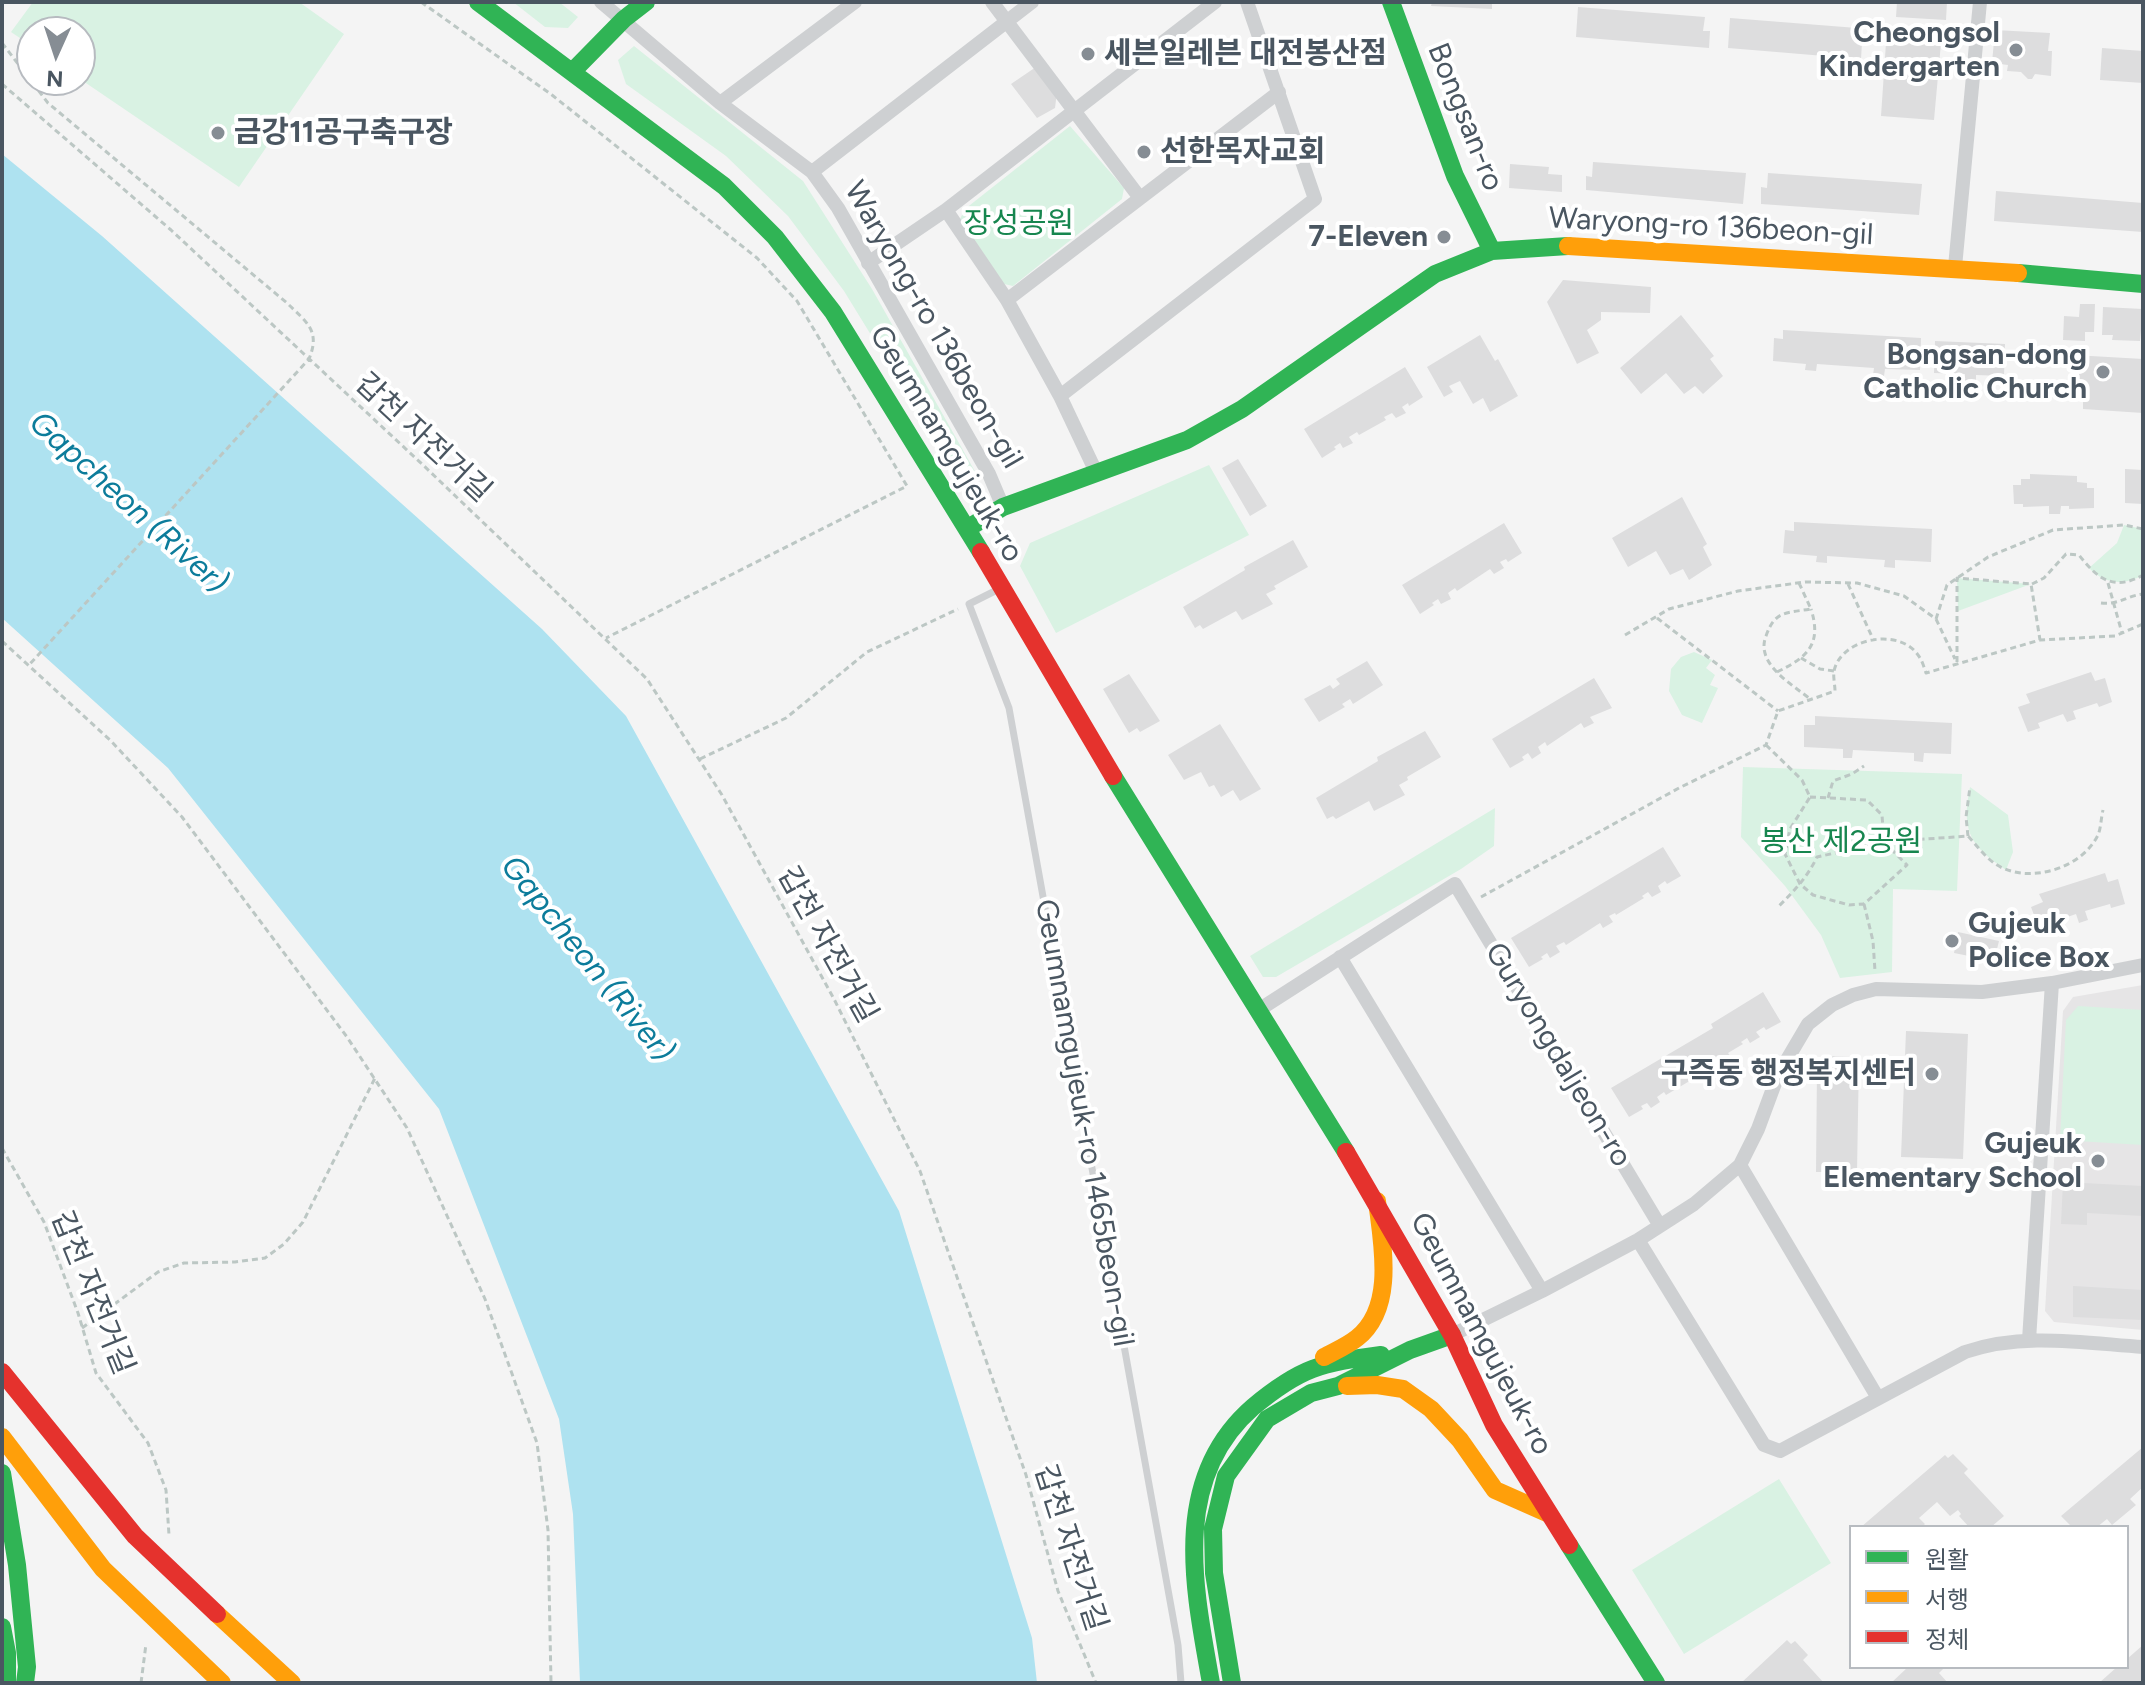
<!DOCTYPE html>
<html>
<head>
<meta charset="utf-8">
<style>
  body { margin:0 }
  #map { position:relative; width:2145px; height:1685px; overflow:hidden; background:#f4f4f4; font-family:Figtree,"Noto Sans KR",sans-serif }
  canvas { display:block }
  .frame { position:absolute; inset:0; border:4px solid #4a5661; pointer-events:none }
  .legend { position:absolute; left:1849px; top:1525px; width:280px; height:144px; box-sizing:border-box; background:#fff; border:2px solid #b7bbc0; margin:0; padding:10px 14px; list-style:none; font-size:24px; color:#4a5661 }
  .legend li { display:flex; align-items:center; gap:16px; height:40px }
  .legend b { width:40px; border:2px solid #b7bbc0 }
  .north { position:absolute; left:16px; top:16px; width:80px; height:80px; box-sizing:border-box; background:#fff; border:2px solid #b7bbc0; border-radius:50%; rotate:183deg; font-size:22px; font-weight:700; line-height:32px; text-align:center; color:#4a5661 }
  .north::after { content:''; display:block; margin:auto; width:28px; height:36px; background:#868d94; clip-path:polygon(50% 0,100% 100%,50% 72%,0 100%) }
</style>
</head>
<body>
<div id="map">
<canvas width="2145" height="1685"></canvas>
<div class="frame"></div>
<ul class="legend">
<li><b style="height:10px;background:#30b455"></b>원활</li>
<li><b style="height:10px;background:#ff9f0a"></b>서행</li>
<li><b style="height:10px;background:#e5322d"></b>정체</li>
</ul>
<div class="north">N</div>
</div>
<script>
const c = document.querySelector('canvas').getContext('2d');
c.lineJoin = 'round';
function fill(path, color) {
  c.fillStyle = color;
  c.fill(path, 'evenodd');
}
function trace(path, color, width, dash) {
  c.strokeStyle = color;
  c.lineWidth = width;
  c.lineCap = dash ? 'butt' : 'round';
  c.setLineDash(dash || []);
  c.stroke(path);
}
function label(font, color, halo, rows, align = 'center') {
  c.font = font + ' Figtree,"Noto Sans KR",sans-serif';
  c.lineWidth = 8;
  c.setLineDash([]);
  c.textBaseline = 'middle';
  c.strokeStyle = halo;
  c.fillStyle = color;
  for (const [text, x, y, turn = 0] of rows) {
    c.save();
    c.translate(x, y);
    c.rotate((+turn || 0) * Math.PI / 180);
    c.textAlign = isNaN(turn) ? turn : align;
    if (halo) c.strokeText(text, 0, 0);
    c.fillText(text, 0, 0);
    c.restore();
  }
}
fill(new Path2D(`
  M2143,985V1330L2054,1322L2045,1311L2063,1011L2073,997Z`), '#e6e5e6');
fill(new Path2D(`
  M33,2H299L344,34L239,187L80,79V32H32V46L11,32Z
  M513,2H559L578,17L568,28L545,27Z
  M634,46L803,181L872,289L977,475L943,460L906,392L844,291L788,216L726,156L626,84L618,60Z
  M1070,126L1124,188L1122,199L1013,286L1004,284L960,219L965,209Z
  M1209,465L1249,535L1056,633L1020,566L1030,543Z
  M2124,525L2143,529V575C2124,586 2104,584 2089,568L2117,543Z
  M1957,578L2031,584L1958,611Z
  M1694,652L1712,660L1706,668L1715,675L1710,685L1718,688L1702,723L1682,715L1669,691L1671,669L1681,657Z
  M1743,767L1962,774L1957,891L1893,889L1892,972L1840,978L1821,935L1785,886L1741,837Z
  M1970,787L2008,815L2013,852L2006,870C1970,846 1961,831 1970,787Z
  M1495,808L1494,846L1461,869L1276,977H1263L1250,956Z
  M2078,1006L2143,1010V1145L2060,1140L2066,1020Z
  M1779,1479L1831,1563L1684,1654L1632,1570Z`), '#d9f2e3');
fill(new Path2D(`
  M2,154L102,236L542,629L626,716L899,1211L1032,1638L1037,1683H580L573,1514L559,1419L439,1109L168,768L2,618Z`), '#aee2f0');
fill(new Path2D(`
  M1432,2H1492V9L1431,6Z
  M1897,2H1947L1946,20L1896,17Z
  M1578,7L1705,17L1703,31H1710L1709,48L1576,37Z
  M1730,18L1857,28L1856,42H1862L1861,59L1728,48Z
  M1887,28L1942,32L1934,120L1881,116Z
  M1995,30L2050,33L2048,51H2052L2051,76L2035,74L2032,79H2028L2021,72L2007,71L2008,65L1992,63Z
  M2102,48L2143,51V83L2100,80Z
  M1036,67L1057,92L1055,108L1037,118L1011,84Z
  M1593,162L1746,173L1743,204L1586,190V176L1592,177Z
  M1510,164L1549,167L1548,174L1562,175V192L1509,188Z
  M1768,173L1922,184L1919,215L1761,204V187L1767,188Z
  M1996,191L2143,203V232L1994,221Z
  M1563,280L1651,287L1650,313L1601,312V320L1587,330L1599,353L1577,364L1547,302Z
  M2080,304H2095L2094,332H2085V341L2063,340L2064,316L2079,317Z
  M2103,307L2143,309L2140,341L2112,340L2113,335H2102Z
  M1681,315L1714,356L1710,359L1723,376L1703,394L1695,386L1684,394L1666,373L1641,394L1620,368Z
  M1783,330L1921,338L1920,370L1885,369L1884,376L1873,375L1874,368L1817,364L1816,371L1805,370L1806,364L1773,361L1774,338L1783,339Z
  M1480,335L1495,361L1498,359L1518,396L1490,412L1483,398L1473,404L1460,381L1449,386L1453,392L1444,397L1427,367Z
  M1935,341L2005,344L2004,376L1976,375V383L1965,382V374L1934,373Z
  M2073,355L2143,359V413L2083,409V395L2078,394L2079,372H2073Z
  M1405,367L1423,397L1409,406L1408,403L1402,407L1406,413L1396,418L1392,413L1384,417L1386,420L1359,435L1357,432L1349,437L1353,443L1343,448L1340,443L1334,447L1336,449L1322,458L1304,429Z
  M1238,459L1267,506L1250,516L1222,468Z
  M2125,469L2143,470V504L2125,503Z
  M2030,474L2077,476V482L2087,483V488H2094V508L2069,509V506H2061L2060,514H2049V506L2023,507V504H2014L2013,485H2021V479H2030Z
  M1682,497L1707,544L1703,547L1712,565L1689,580L1683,569L1670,575L1656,551L1628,567L1612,538Z
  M1794,522L1932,529L1931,562L1895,560V568L1884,567L1885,560L1827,556V563L1816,562L1817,556L1783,553L1785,530L1794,531Z
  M1504,523L1522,553L1508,562L1506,559L1500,562L1504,568L1494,574L1490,569L1457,591L1455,588L1448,593L1451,599L1441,604L1438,599L1432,603L1434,605L1420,614L1402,585Z
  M1293,540L1308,567L1274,586L1276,589L1266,594L1273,604L1242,620L1236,611L1203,629L1200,625L1195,628L1183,607L1245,570L1244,567Z
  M1367,661L1383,685L1353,704L1350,699L1342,704L1345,707L1319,722L1304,699L1330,685L1333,689L1340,684L1336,679Z
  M2091,672L2095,681L2105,678L2112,702L2099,707L2097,703L2073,711L2076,719L2067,722L2063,714L2038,723L2040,728L2028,732L2018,707L2030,703L2026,694Z
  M1129,674L1160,721L1140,732L1137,728L1129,733L1103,689Z
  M1594,678L1612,708L1590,717L1594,723L1584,728L1581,723L1547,746L1545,742L1538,747L1541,753L1532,759L1528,753L1522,757L1524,760L1510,768L1492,739Z
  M1815,716L1952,723L1951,754L1924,753L1923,762L1914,761V753L1853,750L1852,758H1843V749L1804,747V725H1815Z
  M1220,724L1261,789L1240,801L1233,790L1221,797L1214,785L1209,787L1201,772L1184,780L1168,755Z
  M1425,731L1441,757L1407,777L1408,780L1399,785L1405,795L1374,811L1369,801L1336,819L1333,816L1327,819L1316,798L1378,761L1377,757Z
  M1663,847L1681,876L1667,884L1665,881L1658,886L1661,892L1652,897L1648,892L1642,896L1644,898L1616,915L1615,913L1609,916L1613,922L1603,928L1600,923L1566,945L1564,942L1556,946L1560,952L1550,958L1547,953L1541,957L1543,959L1529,967L1511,938Z
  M2105,873L2108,882L2118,879L2125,904L2111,908L2110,904L2085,911L2088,920L2079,923L2076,914L2050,923L2052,928L2040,931L2031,907L2043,902L2039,894Z
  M1958,932L1999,941L1994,961L1954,953Z
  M1763,992L1781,1022L1766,1030L1764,1027L1756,1032L1760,1037L1750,1043L1747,1038L1741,1042L1743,1044L1728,1053L1731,1057L1709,1066L1713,1072L1703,1078L1700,1072L1692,1077L1693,1079L1666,1095L1664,1092L1657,1097L1660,1102L1651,1108L1647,1103L1641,1106L1643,1109L1629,1117L1611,1088L1713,1028L1711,1024Z
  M1906,1031L1968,1034L1963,1159L1901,1157Z
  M1827,1056L1859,1057L1857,1172H1816L1817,1069Z
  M2063,1182L2143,1186V1216L2087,1213V1225L2061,1224Z
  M2073,1286L2143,1290V1320L2073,1317Z
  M2143,1447V1487L2130,1499L2136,1505L2112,1525L2107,1519L2097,1527H2072L2061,1516Z
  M1953,1454L1968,1469L1964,1473L2004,1516L1991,1527H1969L1959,1516L1961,1514L1958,1510L1950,1516L1937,1502L1919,1518L1925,1524L1922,1527H1861L1945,1455L1948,1458Z
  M1787,1640L1791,1644L1795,1641L1808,1655L1803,1660L1824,1683H1741Z
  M2143,1645V1683H2099L2117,1667H2127V1659Z
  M1908,1667H1945L1939,1673L1948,1683H1891Z`), '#ddddde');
trace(new Path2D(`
  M421,2L552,95L757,258L797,301L907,486L606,638
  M2,43L48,103L287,303C306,322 321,330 309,359L29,665
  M2,84L171,230L423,465L647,679L722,795L834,999L920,1171L1026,1475L1058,1591L1096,1683
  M1799,583L1811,609C1787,613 1775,610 1766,636C1755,664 1792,684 1810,699
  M2108,583L2122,633
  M1848,584L1873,639
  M2032,584L2044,578L2066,554L2079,555C2097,578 2113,592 2143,575
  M2101,603C2119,605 2126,596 2143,594
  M1657,618L1778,711
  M1936,619L1955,659
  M1625,635L1669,609L1738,591L1805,582L1857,583L1904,596L1936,619L1947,585L1988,557L2053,530L2124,525L2143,529
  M2,641L111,741L182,817L347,1037L407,1128L485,1299L537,1443L548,1530L551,1683
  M1801,658L1820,669L1834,671
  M1957,662V578L2031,584L2040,640
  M1777,672C1808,657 1822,644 1811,609
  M1766,745L1802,780L1810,797L1790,829L1785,854L1800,884L1813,895L1849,905L1864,904L1907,865L1884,842L1817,857C1807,878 1793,892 1777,908
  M700,759L786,718L867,652L958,609
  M1810,797L1867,800L1882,815L1884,842L1968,836C1979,848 1989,863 2005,869C2037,882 2083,866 2098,835C2101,828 2101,818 2103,810
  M1828,798L1833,781L1852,774L1864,766
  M1968,836L1966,817L1970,787
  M1481,897L1679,788L1766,745L1778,711L1835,691C1835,685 1833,677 1834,671C1841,638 1899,627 1918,655C1922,660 1924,667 1926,673L2040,640L2115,636L2143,624
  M1864,904L1873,941L1875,971
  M2,1148L44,1222L78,1313L96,1373L148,1443L166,1490L169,1535
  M82,1328L158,1272L184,1263L235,1262L265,1258L284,1244L303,1222L375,1078
  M141,1683L146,1644`), '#bcc7c4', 3, [6, 4]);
trace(new Path2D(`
  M999,589L969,604L1009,708L1178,1645L1181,1683`), '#ced0d2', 7);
trace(new Path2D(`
  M601,2L720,103L812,172L838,208L989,474L1003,507
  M992,2L1140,198
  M720,103L855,2
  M812,172L1032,2
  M946,210L1007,300L1060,396L1096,472
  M868,263L946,210L1215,2
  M1955,267L1980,2
  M1007,300L1279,92
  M1060,396L1315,199L1247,2
  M1340,957L1542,1291
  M1257,1011L1455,884L1660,1226
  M1740,1165L1878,1398
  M1638,1240L1764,1445L1780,1451L1965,1352C2022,1332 2084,1343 2143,1347
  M1452,1335L1542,1291L1638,1240L1694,1204L1740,1165L1758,1129L1778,1075L1808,1024L1832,1005L1853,995L1876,989L1982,992L2052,983L2143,965
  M2029,1340L2052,983`), '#ced0d2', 14);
trace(new Path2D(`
  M478,2L724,186L775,237L833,312L981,552
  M1391,2L1455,176L1492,251
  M572,72L624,19L646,2
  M2018,273L2143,284
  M968,528L1003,507L1187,440L1242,409L1435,274L1492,251L1568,246
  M1113,776L1346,1152
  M2,1473L17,1565L27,1667L25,1683
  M1569,1545L1656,1683
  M2,1627L7,1653V1683
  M1211,1683C1194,1588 1170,1479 1253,1407C1301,1367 1321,1363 1381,1355
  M1232,1683L1214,1573L1213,1529L1226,1476L1267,1419L1311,1393L1338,1386L1410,1350L1452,1335`), '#30b455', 18);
trace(new Path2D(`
  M1568,246L2018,273
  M1324,1357C1335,1351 1347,1346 1357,1338C1396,1307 1382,1243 1377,1201
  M1347,1386L1377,1385L1403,1389L1431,1409L1460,1440L1495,1490L1547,1513
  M2,1437L103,1569L222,1683
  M217,1614L292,1683`), '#ff9f0a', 18);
trace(new Path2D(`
  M981,552L1113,776
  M1346,1152L1452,1335L1494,1425L1569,1545
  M2,1372L135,1536L217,1614`), '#e5322d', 18);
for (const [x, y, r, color] of [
  [2016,50,8,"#868d94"],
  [1088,54,8,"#868d94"],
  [218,133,8,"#868d94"],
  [1144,152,8,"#868d94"],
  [1444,237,8,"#868d94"],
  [2103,372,8,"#868d94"],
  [1952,941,8,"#868d94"],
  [1932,1074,8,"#868d94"],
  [2098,1161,8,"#868d94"]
]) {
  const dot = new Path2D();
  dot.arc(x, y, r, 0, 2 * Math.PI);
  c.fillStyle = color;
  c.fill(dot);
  trace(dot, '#fff', 3);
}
label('bold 30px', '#4a5661', '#fff', [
  ["Cheongsol",2000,33],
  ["Kindergarten",2000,67],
  ["세븐일레븐 대전봉산점",1104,54,"left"],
  ["금강11공구축구장",234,133,"left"],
  ["선한목자교회",1160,152,"left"],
  ["7-Eleven",1428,237],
  ["Bongsan-dong",2087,355],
  ["Catholic Church",2087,389],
  ["Gujeuk",1968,924,"left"],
  ["Police Box",1968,958,"left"],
  ["구즉동 행정복지센터",1916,1074],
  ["Gujeuk",2082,1144],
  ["Elementary School",2082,1178]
], 'right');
label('30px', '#4a5661', '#fff', [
  ["Bongsan-ro",1465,117,68],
  ["Waryong-ro 136beon-gil",1711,227,3],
  ["Waryong-ro 136beon-gil",933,325,60],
  ["갑천 자전거길",423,438,43],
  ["Geumnamgujeuk-ro",946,444,59],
  ["갑천 자전거길",827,945,61],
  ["Guryongdaljeon-ro",1558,1055,59],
  ["Geumnamgujeuk-ro 1465beon-gil",1084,1123,80],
  ["갑천 자전거길",92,1293,68],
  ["Geumnamgujeuk-ro",1481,1334,62],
  ["갑천 자전거길",1070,1548,72]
]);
label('30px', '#17864f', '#fff', [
  ["장성공원",1019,224],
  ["봉산 제2공원",1841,842]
]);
label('italic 32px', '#0c7c9b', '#fff', [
  ["Gapcheon (River)",128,503,42],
  ["Gapcheon (River)",587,959,51]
]);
</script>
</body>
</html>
